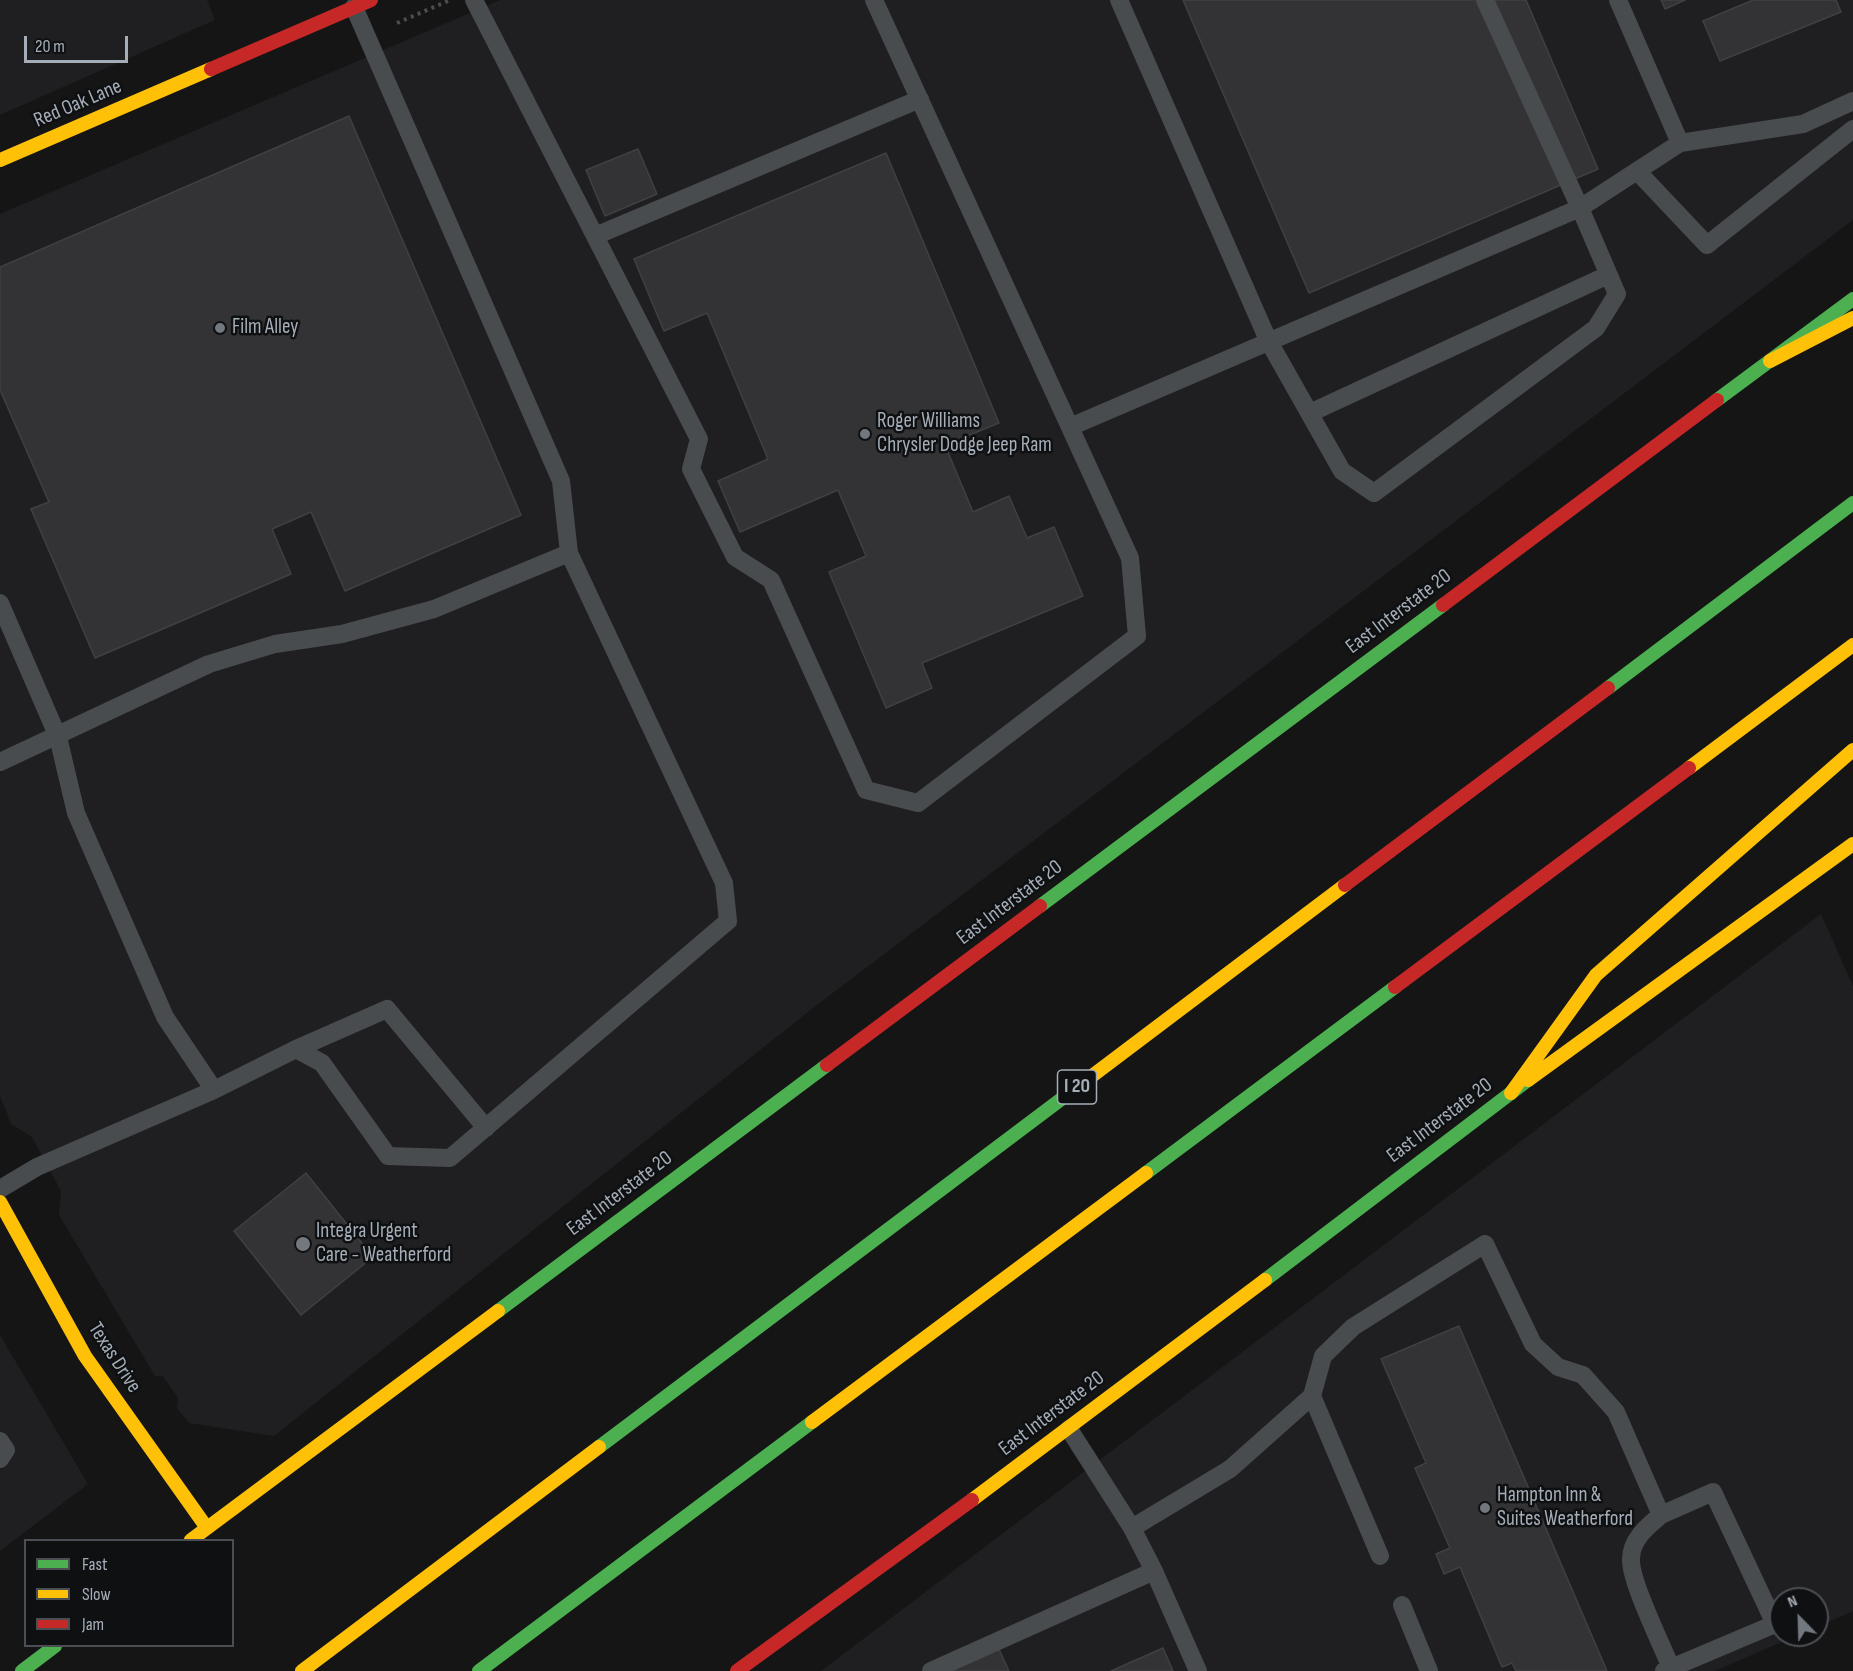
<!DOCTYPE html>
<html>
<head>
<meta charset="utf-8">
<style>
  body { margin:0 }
  #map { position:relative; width:1853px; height:1671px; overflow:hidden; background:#151516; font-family:"Sofia Sans Condensed",sans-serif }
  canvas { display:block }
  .legend { position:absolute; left:24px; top:1539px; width:210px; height:108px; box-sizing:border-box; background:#0f1012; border:2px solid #4b4f54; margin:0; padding:8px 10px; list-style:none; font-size:18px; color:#a5aeb8 }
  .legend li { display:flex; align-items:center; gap:12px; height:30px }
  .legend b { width:30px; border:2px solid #4b4f54 }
  .north { position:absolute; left:1769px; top:1587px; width:60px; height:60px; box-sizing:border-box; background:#0f1012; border:2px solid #4b4f54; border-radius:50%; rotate:337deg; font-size:16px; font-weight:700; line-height:24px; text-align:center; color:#a5aeb8 }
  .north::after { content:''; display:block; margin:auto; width:21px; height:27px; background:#73787f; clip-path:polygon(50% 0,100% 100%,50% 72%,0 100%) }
  .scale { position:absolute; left:24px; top:36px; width:104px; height:27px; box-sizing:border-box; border:3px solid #a5aeb8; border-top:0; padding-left:8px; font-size:18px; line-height:21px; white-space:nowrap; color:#a5aeb8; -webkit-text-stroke:4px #0f1012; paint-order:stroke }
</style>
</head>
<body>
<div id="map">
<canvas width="1853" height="1671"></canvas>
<ul class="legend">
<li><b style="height:8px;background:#4caf50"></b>Fast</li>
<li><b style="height:8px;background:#ffc107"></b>Slow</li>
<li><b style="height:8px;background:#c62828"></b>Jam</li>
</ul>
<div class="north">N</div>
<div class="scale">20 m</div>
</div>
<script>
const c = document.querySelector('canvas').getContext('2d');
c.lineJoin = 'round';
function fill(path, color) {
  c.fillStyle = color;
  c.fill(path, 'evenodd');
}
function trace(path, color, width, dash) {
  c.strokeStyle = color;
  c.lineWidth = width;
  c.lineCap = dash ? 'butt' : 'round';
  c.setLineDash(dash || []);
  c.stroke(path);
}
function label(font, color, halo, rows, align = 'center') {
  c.font = font + ' "Sofia Sans Condensed",sans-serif';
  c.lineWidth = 5;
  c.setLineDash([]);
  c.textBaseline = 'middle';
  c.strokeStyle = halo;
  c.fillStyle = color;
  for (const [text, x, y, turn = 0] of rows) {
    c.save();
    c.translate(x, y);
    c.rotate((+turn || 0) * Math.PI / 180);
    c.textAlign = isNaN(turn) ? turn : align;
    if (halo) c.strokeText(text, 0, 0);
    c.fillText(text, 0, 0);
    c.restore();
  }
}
fill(new Path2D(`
  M0,0H207L215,20L0,115Z
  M500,0H1853V220L813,1008L274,1436L189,1423L177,1408L178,1398L163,1376H155L59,1215L61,1191L32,1137L11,1124L0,1096V214Z
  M1821,914L1853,986V1611L1817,1627V1599H1781V1635H1798L1715,1671H821Z
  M0,1335L88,1484L0,1551Z`), '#1f1f22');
const building = new Path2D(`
  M1183,0H1526L1598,169L1309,293Z
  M1661,0H1685L1665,9Z
  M1753,0H1836L1841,12L1720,61L1703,21Z
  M349,116L521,515L345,591L311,512L272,529L291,574L95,658L31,509L49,502L0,390V267Z
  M638,149L657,194L605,216L586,170Z
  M886,153L999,423L945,445L973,512L1009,496L1027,538L1054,527L1083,596L922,663L932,688L886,708L829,572L866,556L838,490L740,532L718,481L768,459L707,313L664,331L634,259Z
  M306,1173L373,1257L301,1315L234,1231Z
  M1459,1326L1607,1671H1516L1512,1663L1502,1667L1460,1567L1444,1574L1436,1554L1450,1548L1415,1468L1426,1463L1381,1359Z
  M997,1645L1009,1671H944Z
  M1163,1648L1173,1671H1111Z`);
fill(building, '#333335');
trace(building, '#3e4042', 1.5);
trace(new Path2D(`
  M397,23L448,1`), '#4b4d50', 4, [3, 4.5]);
trace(new Path2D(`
  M474,0L699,439L691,469L735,557L771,580L866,790L918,803L1137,636L1130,558L874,0
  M1119,0L1268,340L1342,471L1374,493L1596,328L1617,294L1580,208L1485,0
  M1618,0L1680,143L1803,124L1853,101
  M1637,171L1707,245L1853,129
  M595,236L920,99
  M1310,413L1608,275
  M1070,427L1580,208L1680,143
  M0,603L58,737L76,813L165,1017L214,1090
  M0,762L209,664L275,644L342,634L434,609L569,553
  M296,1049L387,1009L486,1128
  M0,1189L37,1167L214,1090L296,1049L322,1063L388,1156L450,1158L728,921L724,883L569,553L561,481L354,7
  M1312,1396L1380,1556
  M1069,1429L1132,1528L1154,1571
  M0,1441L6,1450L0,1459
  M1661,1515C1648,1526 1631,1539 1631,1559C1630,1581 1662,1645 1671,1668
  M1132,1528L1230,1469L1312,1396L1323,1356L1353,1327L1485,1244L1533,1344L1558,1367L1583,1375L1616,1412L1661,1515L1713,1492L1775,1624L1664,1671
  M1402,1605L1429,1671
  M931,1671L1154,1571L1198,1671`), '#494c4f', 18);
trace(new Path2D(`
  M1717,400L1853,299
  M1608,688L1853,503
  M1040,906L1443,605
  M1146,1173L1395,987
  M1265,1280L1528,1080
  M498,1311L827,1065
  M599,1447L1088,1079
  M22,1671L55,1646
  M479,1671L812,1422`), '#4caf50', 14);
trace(new Path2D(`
  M0,160L211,69
  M1770,361L1853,318
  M1689,768L1853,645
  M1088,1079L1345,885
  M1528,1080L1853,844
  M1511,1093L1596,975L1853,750
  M0,1202L85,1356L207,1528
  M812,1422L1146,1173
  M972,1500L1265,1280
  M191,1540L498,1311
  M302,1671L599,1447`), '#ffc107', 14);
trace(new Path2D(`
  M211,69L371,0
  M1443,605L1717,400
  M1345,885L1608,688
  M1395,987L1689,768
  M827,1065L1040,906
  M737,1671L972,1500`), '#c62828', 14);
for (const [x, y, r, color] of [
  [220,328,6,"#73787f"],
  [865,434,6,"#73787f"],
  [303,1244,8,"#73787f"],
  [1485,1508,6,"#73787f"]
]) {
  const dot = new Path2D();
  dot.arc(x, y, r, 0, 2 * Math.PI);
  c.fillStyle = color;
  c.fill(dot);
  trace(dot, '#0f1012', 2);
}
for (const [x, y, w] of [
  [1077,1087,39]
]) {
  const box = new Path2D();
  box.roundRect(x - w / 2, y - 17, w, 34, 4.5);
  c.fillStyle = '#0f1012';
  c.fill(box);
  trace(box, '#a5aeb8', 1.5);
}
label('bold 20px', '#a5aeb8', null, [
  ["I 20",1077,1087]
]);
label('21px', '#a5aeb8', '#0f1012', [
  ["Red Oak Lane",78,104,-23],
  ["East Interstate 20",1399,612,-37],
  ["East Interstate 20",1010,903,-37],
  ["East Interstate 20",1440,1121,-37],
  ["East Interstate 20",620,1194,-37],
  ["Texas Drive",114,1358,57],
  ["East Interstate 20",1052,1414,-37]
]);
label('21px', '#a5aeb8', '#0f1012', [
  ["Film Alley",232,328],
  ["Roger Williams",877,422],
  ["Chrysler Dodge Jeep Ram",877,446],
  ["Integra Urgent",316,1232],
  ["Care - Weatherford",316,1256],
  ["Hampton Inn &",1497,1496],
  ["Suites Weatherford",1497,1520]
], 'left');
</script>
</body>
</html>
